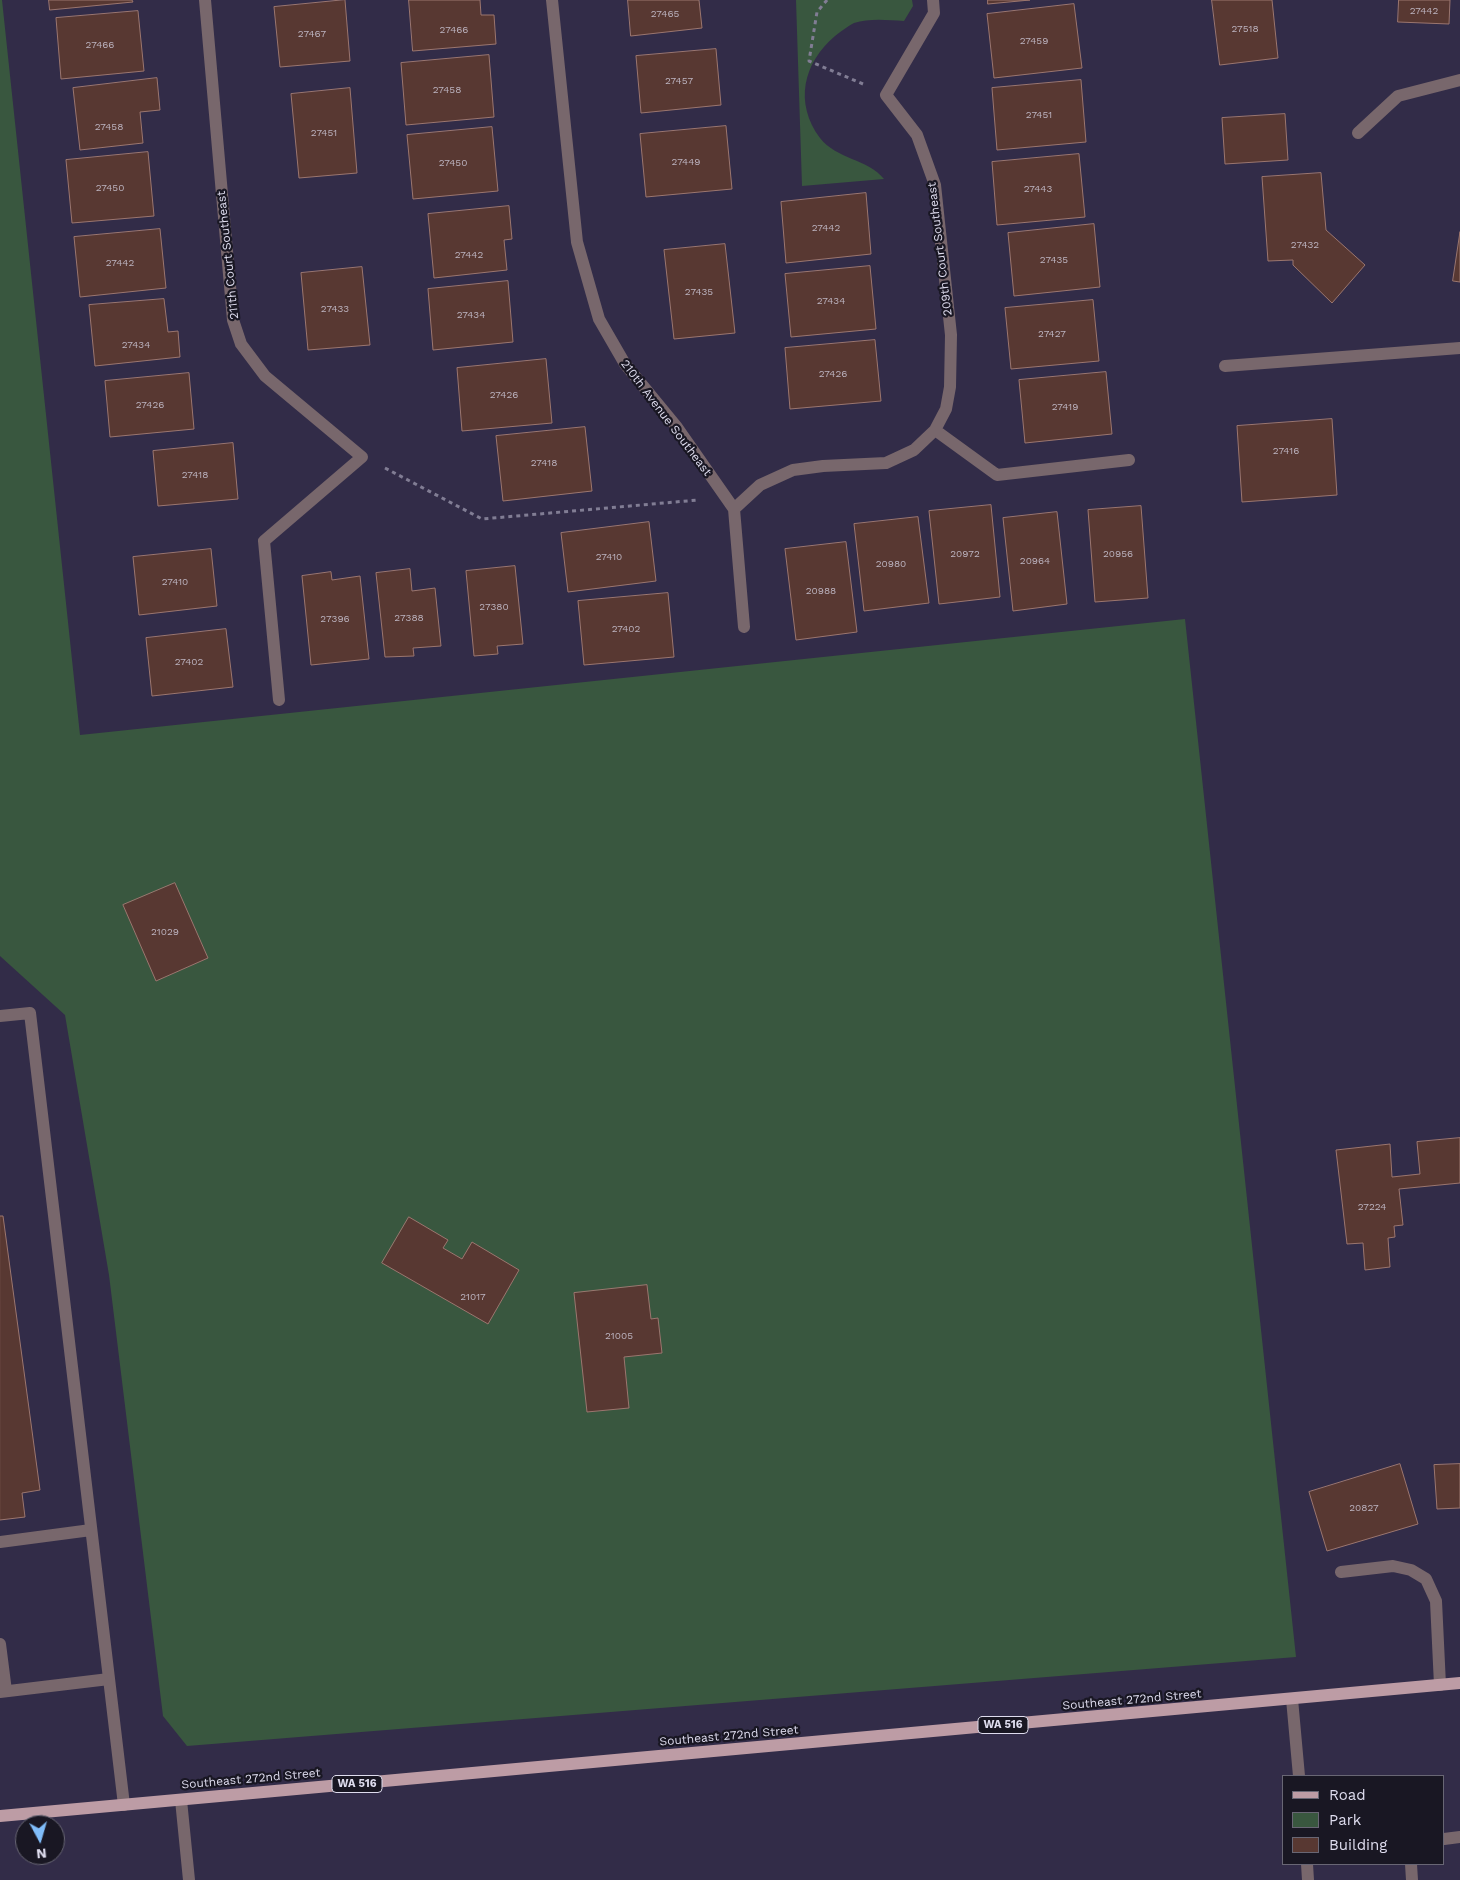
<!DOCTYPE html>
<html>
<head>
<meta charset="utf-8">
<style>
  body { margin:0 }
  #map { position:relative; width:1460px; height:1880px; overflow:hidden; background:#322c48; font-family:"Work Sans",sans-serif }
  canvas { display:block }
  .legend { position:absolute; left:1282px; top:1775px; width:162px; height:90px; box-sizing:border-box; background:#191723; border:1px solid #686674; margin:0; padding:6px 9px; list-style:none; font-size:15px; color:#dedcee }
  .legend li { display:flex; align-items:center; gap:10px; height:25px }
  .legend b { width:25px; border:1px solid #686674 }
  .north { position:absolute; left:15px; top:1815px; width:50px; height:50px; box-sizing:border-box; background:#191723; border:1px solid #686674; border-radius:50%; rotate:174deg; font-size:14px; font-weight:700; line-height:20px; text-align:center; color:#dedcee }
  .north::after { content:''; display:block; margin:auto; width:18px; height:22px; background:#80bdfa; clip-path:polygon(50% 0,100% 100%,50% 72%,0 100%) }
</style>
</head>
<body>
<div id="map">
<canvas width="1460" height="1880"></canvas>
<ul class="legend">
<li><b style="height:6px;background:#bd9ca5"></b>Road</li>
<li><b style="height:14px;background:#39573f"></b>Park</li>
<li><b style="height:14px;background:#583832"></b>Building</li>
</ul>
<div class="north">N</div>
</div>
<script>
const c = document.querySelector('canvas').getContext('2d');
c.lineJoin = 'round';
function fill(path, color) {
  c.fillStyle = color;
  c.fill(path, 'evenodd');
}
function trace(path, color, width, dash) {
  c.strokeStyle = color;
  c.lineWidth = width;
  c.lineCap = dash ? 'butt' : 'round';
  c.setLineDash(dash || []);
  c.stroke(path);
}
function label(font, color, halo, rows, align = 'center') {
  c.font = font + ' "Work Sans",sans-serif';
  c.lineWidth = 4.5;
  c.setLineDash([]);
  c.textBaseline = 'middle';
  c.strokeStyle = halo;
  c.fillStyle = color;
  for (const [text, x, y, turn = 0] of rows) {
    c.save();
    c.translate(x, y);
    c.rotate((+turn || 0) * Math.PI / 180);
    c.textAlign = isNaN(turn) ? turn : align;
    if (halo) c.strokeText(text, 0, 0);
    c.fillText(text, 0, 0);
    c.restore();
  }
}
fill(new Path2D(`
  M0,0H2L80,735L1185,619L1296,1657L187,1746L163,1716L109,1275L65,1015L0,956Z
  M796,0H912L913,6L904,21C888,20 869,18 854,23C848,26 840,32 835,36C803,63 794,103 820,138C836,159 868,159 884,179L802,186Z`), '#39573f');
const building = new Path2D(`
  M49,0H132L133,2L50,10Z
  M345,0L350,61L280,67L274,7Z
  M409,0H480L481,15H494L496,44L413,51Z
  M628,0H699L702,28L631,36Z
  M988,0H1030L988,4Z
  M1212,0H1272L1278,58L1220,65Z
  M1399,0H1450L1449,24L1398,22Z
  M1074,4L1082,68L994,78L987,14Z
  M138,11L144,71L61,79L56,18Z
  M716,49L721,105L641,113L636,56Z
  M489,55L494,117L406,125L401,63Z
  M157,78L160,110L140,112L143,143L80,150L73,88Z
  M1081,80L1086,142L997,150L992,88Z
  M350,88L357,173L299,178L291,94Z
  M1285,114L1288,160L1225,164L1222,118Z
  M726,126L732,189L646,197L640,134Z
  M492,127L498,191L413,199L407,135Z
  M148,152L154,216L72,223L66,160Z
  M1079,154L1085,217L997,225L992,162Z
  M1321,173L1326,230L1365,265L1332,303L1293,265V260L1268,261L1262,177Z
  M866,193L871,254L786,263L781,202Z
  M509,206L512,239L504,240L507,270L434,278L428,214Z
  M1094,224L1100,287L1014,296L1008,233Z
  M160,229L166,288L80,297L74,237Z
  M1460,232V282L1453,281Z
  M725,244L735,333L674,339L664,250Z
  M870,266L876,329L791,337L785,274Z
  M362,267L370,345L308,350L301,273Z
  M508,281L513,342L433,350L428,289Z
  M164,299L168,332L178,331L180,357L95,366L89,305Z
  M1093,300L1099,361L1011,369L1005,308Z
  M875,340L881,401L790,409L785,348Z
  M546,359L552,423L462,431L457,368Z
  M1106,372L1112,434L1025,443L1019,380Z
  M189,373L194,429L110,437L105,381Z
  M1332,419L1337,495L1242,502L1237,426Z
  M585,427L592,491L503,501L496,436Z
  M233,443L238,499L158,506L153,451Z
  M991,505L1000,597L939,604L929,511Z
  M1141,506L1148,598L1095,602L1088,510Z
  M1057,512L1067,604L1013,611L1003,518Z
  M918,517L929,603L864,611L854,524Z
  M649,522L656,581L568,592L561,533Z
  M846,542L857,632L796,640L785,549Z
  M211,549L217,606L139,615L133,557Z
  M515,566L523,644L497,646L498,654L474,656L466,571Z
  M410,569L412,591L435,588L441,646L413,648L414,656L385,657L376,573Z
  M331,572L332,580L360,576L369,659L311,665L302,576Z
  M668,593L674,657L584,665L578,601Z
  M226,629L233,687L152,696L146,638Z
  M175,883L208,958L156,981L123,905Z
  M1460,1138V1183L1399,1189L1403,1225L1394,1226L1395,1237L1388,1238L1390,1267L1365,1270L1363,1243L1347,1244L1336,1150L1390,1144L1392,1177L1420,1174L1417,1142Z
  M0,1216H3L40,1490L22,1493L25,1517L0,1520Z
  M409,1217L448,1240L443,1248L462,1259L472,1242L519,1270L488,1324L382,1263Z
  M647,1285L651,1319L658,1318L662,1353L624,1357L629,1408L587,1412L574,1293Z
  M1400,1464L1418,1524L1327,1551L1309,1492Z
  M1460,1464V1508L1437,1509L1434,1465Z`);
fill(building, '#583832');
trace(building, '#9b766f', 1);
trace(new Path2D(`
  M827,0L817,12L809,61L863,84
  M385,468L482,519L698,500`), '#817d94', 3, [4, 4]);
trace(new Path2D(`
  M205,0L233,320L241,344L265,376L362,457L264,541L279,700
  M552,0L577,242L599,319L625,364L676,426L734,509L744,627
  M1358,133L1398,96L1460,80
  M1225,366L1460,348
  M935,430L997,475L1129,460
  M734,509L760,485L793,470L823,466L886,463L914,450L935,430L946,409L950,387L951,335L935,185L917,135L886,95L934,13L933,0
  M0,1016L30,1013L124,1805
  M0,1542L91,1530
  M1341,1572L1393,1566L1411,1570L1426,1579L1436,1601L1440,1685
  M0,1644L6,1691
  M0,1692L109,1679
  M1292,1699L1299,1776
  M181,1800L189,1880
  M1444,1839L1460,1837
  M1307,1864L1308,1880
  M1411,1864L1412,1880`), '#78676c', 12);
trace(new Path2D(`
  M0,1816L1460,1683`), '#bd9ca5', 12);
label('10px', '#bcb3bf', null, [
  ["27442",1424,11],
  ["27465",665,14],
  ["27518",1245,29],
  ["27466",454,30],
  ["27467",312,34],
  ["27459",1034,41],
  ["27466",100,45],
  ["27457",679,81],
  ["27458",447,90],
  ["27451",1039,115],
  ["27458",109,127],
  ["27451",324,133],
  ["27449",686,162],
  ["27450",453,163],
  ["27450",110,188],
  ["27443",1038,189],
  ["27442",826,228],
  ["27432",1305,245],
  ["27442",469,255],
  ["27435",1054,260],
  ["27442",120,263],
  ["27435",699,292],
  ["27434",831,301],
  ["27433",335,309],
  ["27434",471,315],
  ["27427",1052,334],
  ["27434",136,345],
  ["27426",833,374],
  ["27426",504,395],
  ["27426",150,405],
  ["27419",1065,407],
  ["27416",1286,451],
  ["27418",544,463],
  ["27418",195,475],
  ["20972",965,554],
  ["20956",1118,554],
  ["27410",609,557],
  ["20964",1035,561],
  ["20980",891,564],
  ["27410",175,582],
  ["20988",821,591],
  ["27380",494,607],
  ["27388",409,618],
  ["27396",335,619],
  ["27402",626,629],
  ["27402",189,662],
  ["21029",165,932],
  ["27224",1372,1207],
  ["21017",473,1297],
  ["21005",619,1336],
  ["20827",1364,1508]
]);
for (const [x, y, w] of [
  [1003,1725,50],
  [357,1784,50]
]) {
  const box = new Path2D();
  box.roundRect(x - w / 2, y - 8.5, w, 17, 4);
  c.fillStyle = '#191723';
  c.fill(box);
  trace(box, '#dedcee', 1);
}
label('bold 11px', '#dedcee', null, [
  ["WA 516",1003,1725],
  ["WA 516",357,1784]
]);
label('12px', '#dedcee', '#191723', [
  ["209th Court Southeast",940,249,-97],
  ["211th Court Southeast",228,255,-96],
  ["210th Avenue Southeast",666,418,53],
  ["Southeast 272nd Street",1132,1700,-5],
  ["Southeast 272nd Street",729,1736,-5],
  ["Southeast 272nd Street",251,1779,-5]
]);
</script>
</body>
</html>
